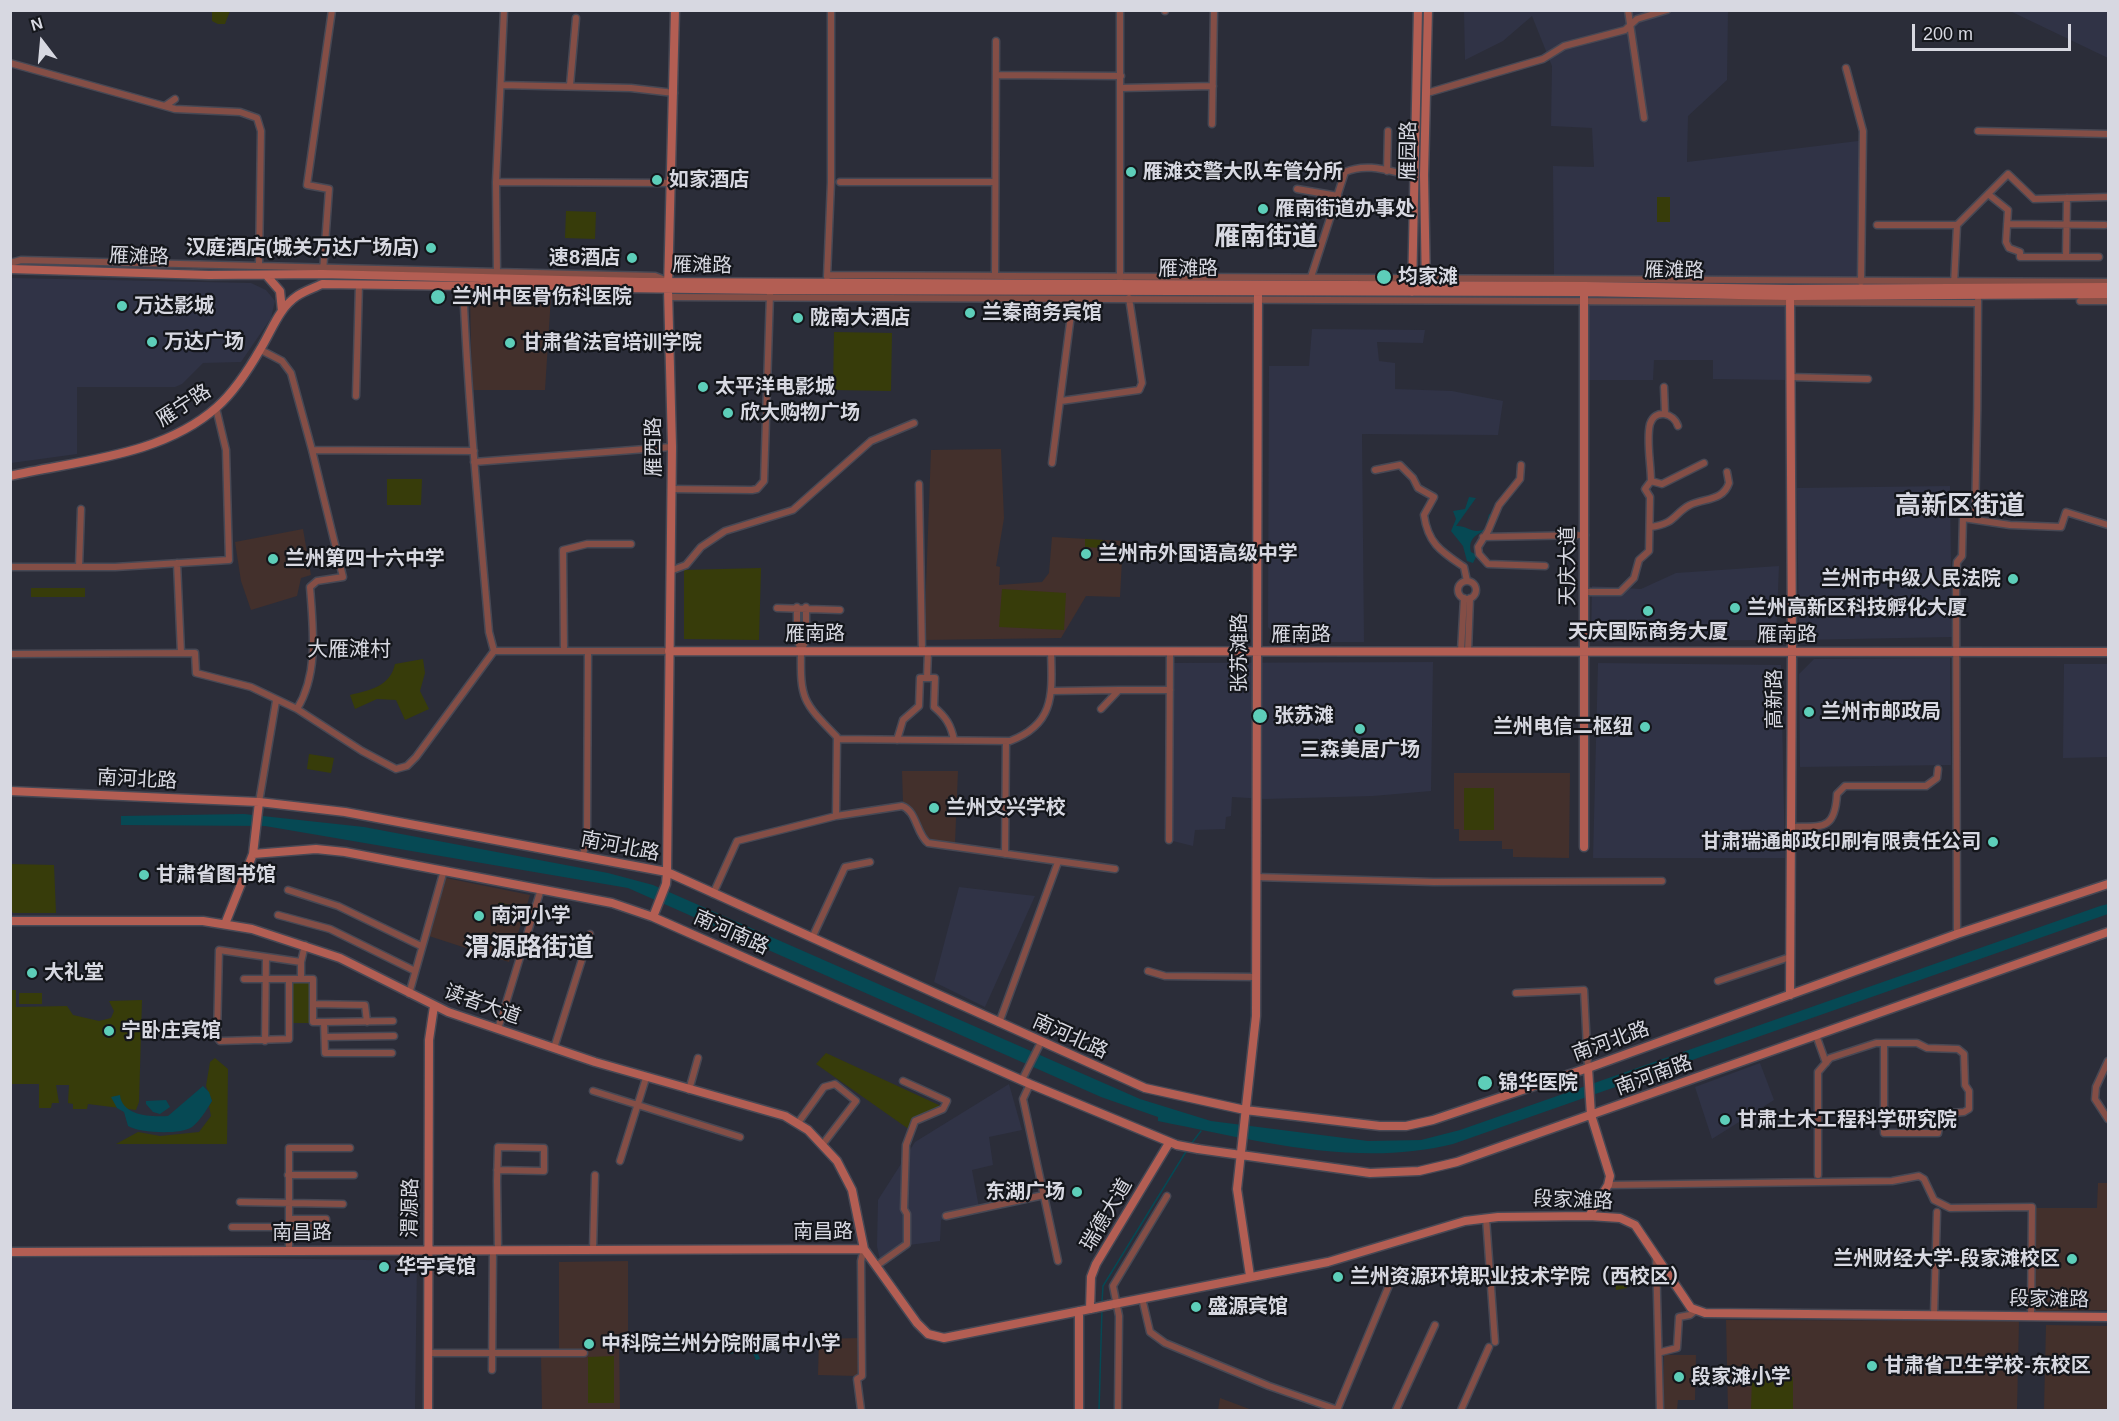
<!DOCTYPE html>
<html>
<head>
<meta charset="utf-8">
<style>
  body { margin:0 }
  #map { position:relative; width:2119px; height:1421px; overflow:hidden; background:#2b2d39; font-family:Arial,sans-serif }
  canvas { display:block }
  .frame { position:absolute; inset:0; border:12px solid #d7d8e1; pointer-events:none }
  .north { position:absolute; left:12px; top:12px; width:60px; height:60px; -webkit-text-stroke:4px #14161b; paint-order:stroke; rotate:344deg; font-size:16px; font-weight:700; line-height:24px; text-align:center; color:#d7d8e1 }
  .north::after { content:''; display:block; margin:auto; width:21px; height:27px; background:#d7d8e1; clip-path:polygon(50% 0,100% 100%,50% 72%,0 100%) }
  .scale { position:absolute; left:1912px; top:24px; width:159px; height:27px; box-sizing:border-box; border:3px solid #d7d8e1; border-top:0; padding-left:8px; font-size:18px; line-height:21px; white-space:nowrap; color:#d7d8e1; -webkit-text-stroke:4px #14161b; paint-order:stroke }
</style>
</head>
<body>
<div id="map">
<canvas width="2119" height="1421"></canvas>
<div class="frame"></div>
<div class="north">N</div>
<div class="scale">200 m</div>
</div>
<script>
const c = document.querySelector('canvas').getContext('2d');
c.lineJoin = 'round';
function fill(path, color) {
  c.fillStyle = color;
  c.fill(path, 'evenodd');
}
function trace(path, color, width, dash) {
  c.strokeStyle = color;
  c.lineWidth = width;
  c.lineCap = dash ? 'butt' : 'round';
  c.setLineDash(dash || []);
  c.stroke(path);
}
function label(font, color, halo, rows, align = 'center') {
  c.font = font + ' Arial,"Noto Sans SC",sans-serif';
  c.lineWidth = 4.5;
  c.setLineDash([]);
  c.textBaseline = 'middle';
  c.strokeStyle = halo;
  c.fillStyle = color;
  for (const [text, x, y, turn = 0] of rows) {
    c.save();
    c.translate(x, y);
    c.rotate((+turn || 0) * Math.PI / 180);
    c.textAlign = isNaN(turn) ? turn : align;
    if (halo) c.strokeText(text, 0, 0);
    c.fillText(text, 0, 0);
    c.restore();
  }
}
fill(new Path2D(`
  M1464,11H1728L1727,80L1688,116L1687,162L1866,140L1865,279L1554,275L1553,166L1594,167L1592,128L1551,126L1552,66L1532,16L1503,41L1465,60Z
  M2008,11H2108V58L2012,12Z
  M11,278L251,283L266,290L275,301L271,318L241,362L203,363L182,384L175,387H77V454L11,463Z
  M1584,292L1790,296L1785,380L1713,379V360H1654L1653,380H1584Z
  M1312,329L1425,330L1423,343L1377,342L1379,361L1395,363V389L1452,391L1503,401L1498,435L1362,434L1364,642H1282L1268,627L1269,366H1309Z
  M1950,486L1952,637L1799,640L1797,488Z
  M1779,566L1776,640L1591,641L1592,586L1641,589L1676,573Z
  M1950,658L1951,765L1800,767L1799,674L1814,659Z
  M1433,662L1431,791L1373,796L1265,799L1232,797L1231,816L1226,817L1225,829L1195,830L1193,846L1169,840L1168,663Z
  M1598,663L1781,665L1785,858H1593Z
  M2064,664H2108V757L2063,758Z
  M959,887L1035,896L985,1007L934,982Z
  M1760,1063L1774,1100L1712,1139L1695,1087Z
  M1009,1084L1022,1130L989,1137L993,1165L972,1170L980,1213L941,1220L940,1241L909,1245L881,1265L877,1246L878,1200L915,1142Z
  M213,1257L417,1261L415,1410H11L10,1258Z`), '#303346');
fill(new Path2D(`
  M470,296H551L545,390H472Z
  M1001,449L1004,518L996,566L1000,567L999,585L1042,582L1049,573L1052,537L1123,541L1120,597L1086,596L1061,638L924,640L931,450Z
  M303,529L311,575L301,578L297,596L251,610L241,581L235,542Z
  M902,771H958L955,843L929,840L922,831L913,810L903,803Z
  M1454,773H1570L1569,858L1513,857V849H1502V841H1459V829H1454Z
  M446,878L530,895L509,962L429,936Z
  M2098,1183H2108V1310L2034,1311L2036,1208H2097Z
  M628,1261V1333L619,1334L620,1410H542L541,1355H559V1262Z
  M1726,1320L2019,1321L2017,1410H1728Z
  M860,1338V1371L856,1376L818,1375L819,1339Z
  M1664,1355H1696L1695,1400H1678L1677,1410H1663Z
  M1220,1398L1252,1410H1218Z`), '#43302c');
fill(new Path2D(`
  M2046,1325L2108,1326V1410H2044Z`), '#43302b');
fill(new Path2D(`
  M212,11H230L225,24H218L212,21Z
  M1657,197H1670V222H1657Z
  M566,211L596,212L595,239L565,238Z
  M834,332L892,333L891,391L833,390Z
  M387,479H422L421,505H387Z
  M1085,539L1103,540L1102,548L1085,547Z
  M761,568L759,640L684,639V570Z
  M31,588H85V597H31Z
  M1002,589L1066,593L1064,630L999,627Z
  M423,659L425,673L420,691L429,709L405,720L396,700L377,699L355,709L350,695C370,690 390,687 395,664Z
  M309,754L334,758L331,773L307,769Z
  M1464,788H1494V830H1464Z
  M11,864L54,865L56,913H13L11,910Z
  M499,902L524,909L520,922L496,913Z
  M291,982H310L311,1023H292Z
  M10,990H16V1007L67,1006L73,1015L99,1021L111,1018L114,1011L109,1001L142,1000L139,1102L136,1110L88,1104L87,1109H73V1104L68,1103L69,1085H56L59,1103H52L51,1108H39V1084H11Z
  M19,993H42V1004H19Z
  M826,1053L941,1106L917,1121L910,1130L816,1064Z
  M215,1058L228,1069L227,1144H116L138,1132L160,1136L199,1132L211,1116L209,1106L212,1101L206,1086L210,1062Z
  M1624,1265L1627,1288L1616,1290L1613,1266Z
  M614,1356V1403H588V1357Z
  M1752,1377H1793V1410H1751Z`), '#373c0a');
fill(new Path2D(`
  M1469,497L1476,498L1456,526C1467,525 1473,535 1485,529L1489,514L1493,515L1484,531C1475,535 1468,540 1471,552L1477,555L1473,563L1467,561L1463,546L1451,531L1456,519L1453,511L1465,509Z
  M244,814L364,827L608,873L653,885L1140,1099L1211,1121L1368,1141L1421,1140L1460,1130L2100,906L2108,904V914L1453,1144C1357,1168 1253,1140 1158,1121V1117L1101,1097L628,888L265,826L121,825V816Z
  M557 913a7 7 0 1 1 14 0a7 7 0 1 1-14 0Z
  M203,1086L209,1092L212,1101C207,1109 200,1121 192,1127C181,1135 139,1133 128,1126L124,1112L117,1108L111,1097L120,1095C122,1116 151,1117 168,1116Z
  M166,1100L170,1107L160,1114L153,1112L146,1104V1101Z
  M730,1339L750,1347L758,1345L757,1352L760,1359L756,1360L753,1353L746,1349L730,1354L723,1352V1341Z`), '#064954');
trace(new Path2D(`
  M1191,1144L1201,1131
  M1102,1302L1103,1286L1187,1150
  M1099,1410L1102,1309`), '#064954', 1.5);
const street = new Path2D(`
  M1120,10V280
  M1165,10V11
  M1628,10L1644,118
  M10,63L175,109L240,112L257,118L261,131L259,265
  M1846,68L1863,131L1861,282
  M996,75L1121,76
  M501,85L631,88L674,93
  M570,85L576,18
  M1121,88L1213,86
  M1427,93L1543,59L1564,46L1625,30L1637,19L1667,10
  M165,106L175,99
  M1212,124L1214,10
  M1978,131L2108,134
  M1387,171L1388,131
  M496,182L671,183
  M840,182H995
  M1297,189L1338,196
  M1988,194L2008,210L2006,242L2009,248L2020,252V257H2099
  M2007,224L2105,225
  M1877,225H1957
  M2066,257L2067,198
  M10,263L21,260L655,276L665,280
  M323,272L329,189L307,185L332,10
  M497,274L496,182L504,10
  M827,275C1254,275 1681,282 2108,282
  M995,275L996,41
  M827,277L831,182V10
  M1311,277L1345,172C1368,162 1391,172 1414,176
  M463,285C468,401 479,516 489,632L494,651
  M1954,285L1957,225L2008,174L2034,199L2108,197
  M668,297L1978,303
  M2080,301H2108
  M261,350L282,361L291,373L312,450
  M1790,377L1868,379
  M1664,387L1665,413
  M356,396L359,284
  M1061,401L1139,390L1142,383L1129,298
  M474,462L672,447
  M1052,463L1073,299
  M1521,465L1520,479L1499,505L1488,531L1478,547L1479,554L1488,564L1545,566
  M1375,470L1400,465L1413,478L1418,488L1434,497L1424,515C1428,544 1442,552 1464,567L1467,581
  M1651,481L1662,484L1704,463
  M919,484L922,651
  M671,489L752,490L757,489L764,481L770,294
  M1975,519C1977,446 1978,373 1978,300
  M1650,527C1676,524 1674,513 1690,505C1705,498 1723,501 1729,483L1727,472
  M1483,537L1585,535
  M177,563L181,653
  M10,567H115L229,560L226,450L216,408
  M79,567L81,509
  M670,571L686,565L701,547L725,531L793,510L871,441L914,423
  M1458 590a9 9 0 1 1 18 0a9 9 0 1 1-18 0Z
  M1585,592H1620L1634,578L1639,560L1649,551L1650,497L1645,489L1651,481C1651,464 1646,440 1650,424C1655,408 1674,413 1678,426
  M797,607V638L801,651L806,640V607
  M777,608L840,610
  M494,651H669
  M564,651L563,550L587,544H631
  M1461,651L1464,598
  M1468,651L1470,598
  M10,654L195,653L196,673L251,687L297,709L362,751L396,769L407,766L416,757L494,651
  M927,678L928,651
  M1052,691L1119,690
  M297,709C319,673 313,628 310,587L317,581L343,577L312,450L474,451
  M1101,709L1119,690H1170
  M837,739L1010,741C1056,724 1052,692 1051,651
  M897,740L903,720L919,706L920,678H935L934,707C946,717 951,725 954,740
  M259,802L276,701
  M836,816L902,806C917,811 916,834 928,843L1115,869
  M1790,827C1821,826 1835,832 1837,794L1845,786H1926L1937,778L1938,769
  M1169,840L1170,651
  M1005,854L1006,741
  M583,856L587,833L588,651
  M1256,877L1434,882L1662,881
  M288,890L338,906L421,946
  M713,894L737,841L836,816L837,737C803,702 800,700 801,651
  M278,915L330,929L415,971
  M1957,934L1956,577L1957,562L1962,556L1963,518L2010,525L2061,527L2066,512L2108,525
  M812,938L845,867L870,862
  M301,962L219,950L217,1037L220,1041L289,1039V979H313V1022H324L325,1053H392
  M1148,971L1165,976L1256,977
  M244,979H289
  M301,979V962L305,945
  M1718,981L1790,957
  M1516,993L1584,990L1588,1068
  M409,994L444,870
  M313,1004L365,1005L367,1022
  M324,1022L393,1021
  M999,1023L1058,862
  M498,1029L541,889
  M1816,1035L1826,1063
  M325,1037L394,1036
  M265,1041L266,957
  M554,1048L590,934
  M2108,1061L2096,1087L2095,1099L2108,1119
  M1022,1080L1041,1042
  M1030,1084L1023,1099L1058,1261
  M689,1090L698,1058
  M593,1091L740,1137
  M798,1123L824,1087L835,1084L856,1101L823,1144
  M620,1161L646,1078
  M497,1170L544,1171V1148L498,1147L497,1181L498,1249
  M288,1175H354
  M1818,1175V1072L1830,1058L1876,1043H1917L1927,1048L1958,1049L1964,1054L1965,1085L1969,1091V1109L1964,1112L1941,1114L1938,1133H1884V1044
  M1608,1185L1892,1181L1919,1176L1924,1179L1934,1200L1950,1208L2032,1207L2031,1316
  M240,1202L343,1204
  M946,1216L1044,1195
  M1486,1218L1495,1342
  M232,1227H326V1219H289
  M593,1249L595,1175
  M289,1250V1148H350
  M1656,1257L1660,1410
  M876,1266L907,1244V1214L904,1209L906,1145L915,1121L943,1109L947,1101L903,1081
  M1142,1298L1150,1332L1165,1343L1269,1386L1338,1410
  M1934,1315L1937,1212
  M1661,1352L1677,1348L1679,1317L1690,1315L1696,1310
  M428,1353H584
  M492,1370L493,1250
  M861,1410L857,1379L862,1376L861,1261L864,1249
  M1118,1410L1119,1316L1113,1286L1167,1196
  M1337,1410L1390,1283
  M1396,1410L1435,1325
  M1461,1410L1489,1347`);
const secondary = new Path2D(`
  M10,269L209,275L322,274L642,282L1585,286L1790,289L2108,287
  M267,276L280,291L282,311
  M1426,289L1424,175L1428,10
  M1412,292L1418,10
  M1790,293L1792,652L1790,995
  M10,476C80,460 162,456 217,407C235,391 249,369 261,348C272,330 279,308 297,296C304,291 314,288 322,284L770,290L1584,292L1790,296L2108,294
  M669,651L2108,652
  M10,791L259,802L345,812L667,872L1145,1088L1245,1110L1380,1126H1406L1433,1120L1588,1068L1957,934L2108,884
  M1584,847V289
  M253,854L316,849L345,852L612,903L653,917L1030,1084L1177,1145
  M653,917L666,884L667,872L672,447L668,289L675,10
  M10,921H203L252,929L340,958L448,1012L595,1062L785,1116L808,1130L837,1161L852,1190L864,1249L917,1323L928,1334L944,1338L1095,1308
  M225,924L253,854L259,802
  M1588,1068L1591,1115L1610,1176L1608,1185L1589,1216
  M1198,1149L1370,1173L1419,1171L1457,1162L2108,932
  M10,1252L864,1249
  M1250,1276L1237,1189L1256,1016L1258,289
  M1109,1305L1328,1262L1465,1221L1498,1217L1589,1216L1620,1218L1635,1225L1691,1308L1705,1313L2108,1317
  M1090,1309L1091,1277L1096,1264L1169,1143
  M428,1410L429,1040L434,1006
  M1079,1410V1311`);
trace(street, '#474854', 9);
trace(secondary, '#474854', 11);
trace(street, '#844e46', 6);
trace(secondary, '#b35e53', 8);
const secondaryBridge = new Path2D(`
  M1177,1145L1198,1149
  M1095,1308L1109,1305`);
trace(secondaryBridge, '#474854', 11, []);
trace(secondaryBridge, '#b35e53', 8);
for (const [x, y, r, color] of [
  [1131,172,6,"#5dceb9"],
  [657,180,6,"#5dceb9"],
  [1263,209,6,"#5dceb9"],
  [431,248,6,"#5dceb9"],
  [632,258,6,"#5dceb9"],
  [1384,277,8,"#5dceb9"],
  [438,297,8,"#5dceb9"],
  [122,306,6,"#5dceb9"],
  [970,313,6,"#5dceb9"],
  [798,318,6,"#5dceb9"],
  [152,342,6,"#5dceb9"],
  [510,343,6,"#5dceb9"],
  [703,387,6,"#5dceb9"],
  [728,413,6,"#5dceb9"],
  [1086,554,6,"#5dceb9"],
  [273,559,6,"#5dceb9"],
  [2013,579,6,"#5dceb9"],
  [1735,608,6,"#5dceb9"],
  [1648,611,6,"#5dceb9"],
  [1809,712,6,"#5dceb9"],
  [1260,716,8,"#5dceb9"],
  [1645,727,6,"#5dceb9"],
  [1360,729,6,"#5dceb9"],
  [934,808,6,"#5dceb9"],
  [1993,842,6,"#5dceb9"],
  [144,875,6,"#5dceb9"],
  [479,916,6,"#5dceb9"],
  [32,973,6,"#5dceb9"],
  [109,1031,6,"#5dceb9"],
  [1485,1083,8,"#5dceb9"],
  [1725,1120,6,"#5dceb9"],
  [1077,1192,6,"#5dceb9"],
  [2072,1259,6,"#5dceb9"],
  [384,1267,6,"#5dceb9"],
  [1338,1277,6,"#5dceb9"],
  [1196,1307,6,"#5dceb9"],
  [589,1344,6,"#5dceb9"],
  [1872,1366,6,"#5dceb9"],
  [1679,1377,6,"#5dceb9"]
]) {
  const dot = new Path2D();
  dot.arc(x, y, r, 0, 2 * Math.PI);
  c.fillStyle = color;
  c.fill(dot);
  trace(dot, '#14161b', 2);
}
label('20px', '#d7d8e1', '#14161b', [
  ["雁园路",1409,151,-89],
  ["雁滩路",139,257,2],
  ["雁滩路",702,266,1],
  ["雁滩路",1188,269],
  ["雁滩路",1674,271,1],
  ["雁宁路",184,406,-33],
  ["雁西路",654,447,-90],
  ["天庆大道",1568,566,-90],
  ["雁南路",815,634],
  ["雁南路",1301,635],
  ["雁南路",1787,635],
  ["张苏滩路",1240,653,-90],
  ["高新路",1775,699,-90],
  ["南河北路",137,780,3],
  ["南河北路",620,847,11],
  ["南河南路",731,933,24],
  ["读者大道",482,1005,20],
  ["南河北路",1070,1037,24],
  ["南河北路",1611,1042,-20],
  ["南河南路",1654,1076,-20],
  ["段家滩路",1573,1201,2],
  ["渭源路",411,1208,-89],
  ["瑞德大道",1107,1215,-59],
  ["南昌路",823,1232],
  ["南昌路",302,1233],
  ["段家滩路",2049,1300,1]
]);
label('bold 20px', '#d7d8e1', '#14161b', [
  ["雁滩交警大队车管分所",1143,172],
  ["如家酒店",669,180],
  ["雁南街道办事处",1275,209],
  ["汉庭酒店(城关万达广场店)",419,248,"right"],
  ["速8酒店",620,258,"right"],
  ["均家滩",1398,277],
  ["兰州中医骨伤科医院",452,297],
  ["万达影城",134,306],
  ["兰秦商务宾馆",982,313],
  ["陇南大酒店",810,318],
  ["万达广场",164,342],
  ["甘肃省法官培训学院",522,343],
  ["太平洋电影城",715,387],
  ["欣大购物广场",740,413],
  ["兰州市外国语高级中学",1098,554],
  ["兰州第四十六中学",285,559],
  ["兰州市中级人民法院",2001,579,"right"],
  ["兰州高新区科技孵化大厦",1747,608],
  ["天庆国际商务大厦",1648,632,"center"],
  ["兰州市邮政局",1821,712],
  ["张苏滩",1274,716],
  ["兰州电信二枢纽",1633,727,"right"],
  ["三森美居广场",1360,750,"center"],
  ["兰州文兴学校",946,808],
  ["甘肃瑞通邮政印刷有限责任公司",1981,842,"right"],
  ["甘肃省图书馆",156,875],
  ["南河小学",491,916],
  ["大礼堂",44,973],
  ["宁卧庄宾馆",121,1031],
  ["锦华医院",1498,1083],
  ["甘肃土木工程科学研究院",1737,1120],
  ["东湖广场",1065,1192,"right"],
  ["兰州财经大学-段家滩校区",2060,1259,"right"],
  ["华宇宾馆",396,1267],
  ["兰州资源环境职业技术学院（西校区）",1350,1277],
  ["盛源宾馆",1208,1307],
  ["中科院兰州分院附属中小学",601,1344],
  ["甘肃省卫生学校-东校区",1884,1366],
  ["段家滩小学",1691,1377]
], 'left');
label('21px', '#d7d8e1', '#14161b', [
  ["大雁滩村",349,650]
]);
label('bold 26px', '#d7d8e1', '#14161b', [
  ["雁南街道",1266,238],
  ["高新区街道",1960,507],
  ["渭源路街道",529,949]
]);
</script>
</body>
</html>
